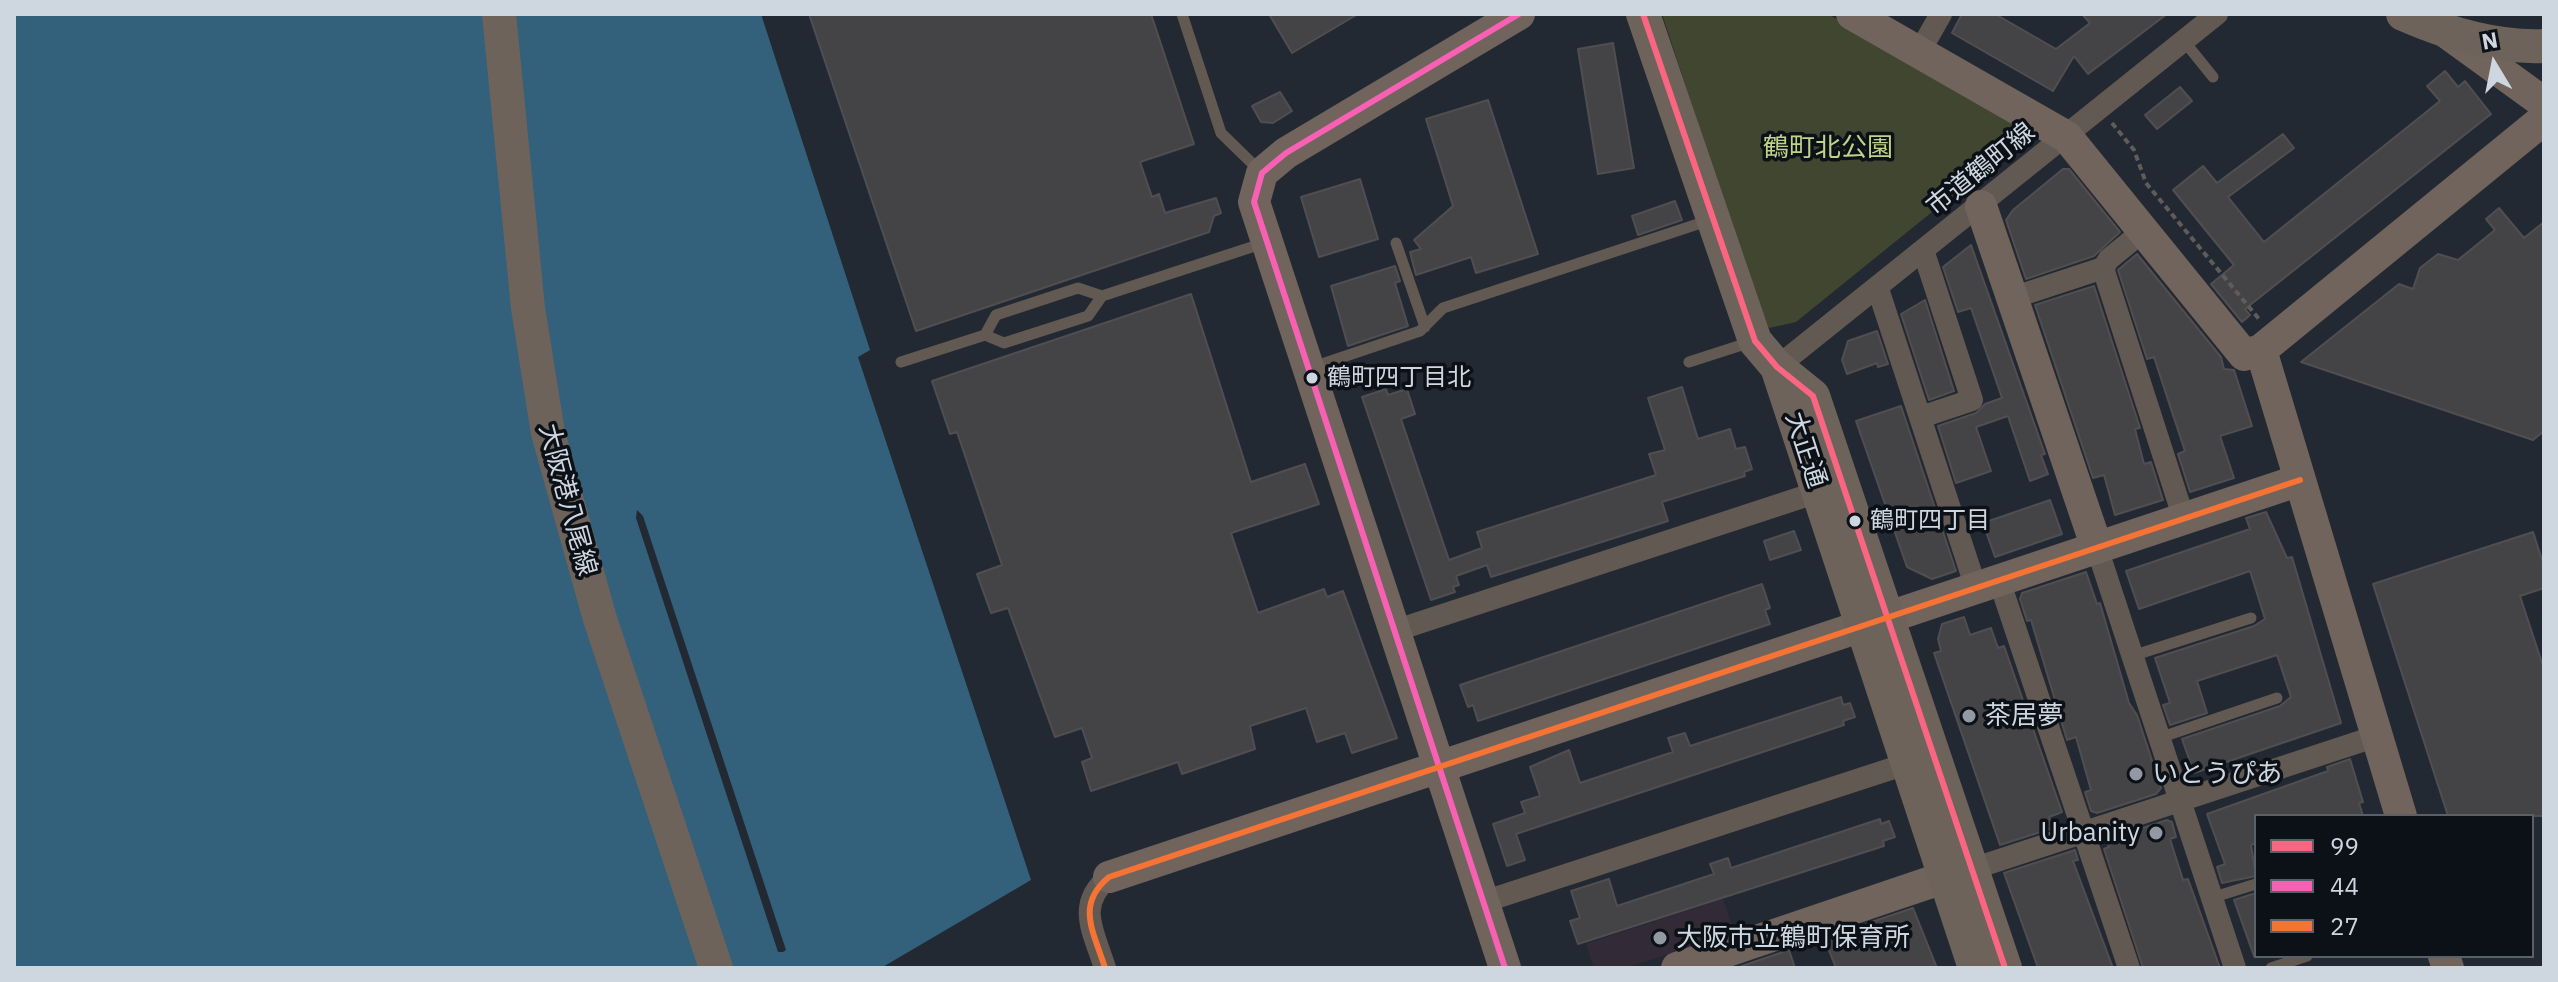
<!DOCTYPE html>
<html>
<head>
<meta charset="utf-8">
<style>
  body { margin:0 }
  #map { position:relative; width:2558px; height:982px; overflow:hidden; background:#232932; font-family:"IBM Plex Sans",sans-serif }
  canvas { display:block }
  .frame { position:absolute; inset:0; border:16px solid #ced6e0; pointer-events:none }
  .legend { position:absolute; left:2254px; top:814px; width:280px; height:144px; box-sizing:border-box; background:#0c1118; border:2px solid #5a6068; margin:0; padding:10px 14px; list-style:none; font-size:24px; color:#ced6e0 }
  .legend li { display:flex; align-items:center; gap:16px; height:40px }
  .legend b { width:40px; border:2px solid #5a6068 }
  .north { position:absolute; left:2454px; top:24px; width:80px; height:80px; -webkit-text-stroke:6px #0c1118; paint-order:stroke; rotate:350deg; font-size:22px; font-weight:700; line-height:32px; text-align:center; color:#ced6e0 }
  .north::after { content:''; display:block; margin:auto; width:28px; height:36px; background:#ced6e0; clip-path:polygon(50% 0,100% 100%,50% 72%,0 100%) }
</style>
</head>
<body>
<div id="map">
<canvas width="2558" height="982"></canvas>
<div class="frame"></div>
<ul class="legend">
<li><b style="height:10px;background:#fa6682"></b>99</li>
<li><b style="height:10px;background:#f860b3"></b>44</li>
<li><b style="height:10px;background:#f57335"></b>27</li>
</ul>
<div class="north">N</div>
</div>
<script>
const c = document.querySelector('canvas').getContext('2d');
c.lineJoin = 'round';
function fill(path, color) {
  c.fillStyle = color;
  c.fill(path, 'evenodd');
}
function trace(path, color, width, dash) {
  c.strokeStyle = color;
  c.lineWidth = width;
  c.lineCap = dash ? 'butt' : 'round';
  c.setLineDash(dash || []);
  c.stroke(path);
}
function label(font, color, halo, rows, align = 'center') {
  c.font = font + ' "IBM Plex Sans","Noto Sans JP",sans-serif';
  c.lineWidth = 7;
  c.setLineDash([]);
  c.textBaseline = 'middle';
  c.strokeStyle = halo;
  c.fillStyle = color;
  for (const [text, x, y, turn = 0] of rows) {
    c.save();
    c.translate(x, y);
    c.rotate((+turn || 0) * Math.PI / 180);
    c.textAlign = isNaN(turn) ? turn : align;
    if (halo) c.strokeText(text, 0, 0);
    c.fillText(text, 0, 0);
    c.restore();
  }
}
fill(new Path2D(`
  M1723,899L1734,932L1626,968H1594L1586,944Z`), '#332a38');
fill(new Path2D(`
  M1662,14H1828L2024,126L2026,136L1796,322L1769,328L1762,318Z`), '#40462f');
fill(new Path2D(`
  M14,14H761L870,350L858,357L1031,880L881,968H14Z`), '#33607b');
fill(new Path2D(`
  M637,510L643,516L786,950L783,952H778L636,518Z`), '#232932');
const building = new Path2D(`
  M809,14H1151L1194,144L1140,162L1152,197L1159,194L1165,213L1216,198L1221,213L1214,216L1209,232L916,331Z
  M1269,14H1358L1292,53Z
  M1962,14H1995L2056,49L2090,23L2082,14H2167L2088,74L2074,56L2053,91L1952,33Z
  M1613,43L1634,168L1598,174L1578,49Z
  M2445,71L2458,87L2465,81L2491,114L2245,309L2250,315L2242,322L2211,284L2234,265L2173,190L2203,166L2217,183L2283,134L2294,148L2228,197L2264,242L2440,101L2427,86Z
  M2180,87L2192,101L2157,129L2145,115Z
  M1280,92L1292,111L1273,123L1261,122L1252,106Z
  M1488,100L1538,254L1476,273L1471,257L1416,275L1410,252L1421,249L1414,240L1453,206L1426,119Z
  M2063,169H2069L2120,232L2094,256L2026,279L2006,220L2013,210Z
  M1360,179L1378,239L1319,257L1301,197Z
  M1675,201L1682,220L1638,235L1632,216Z
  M2499,208L2524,238L2544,222V431L2533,440L2301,362L2399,284L2413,289L2420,268L2438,254L2458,260L2495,230L2486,219Z
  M1971,245L2045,454L2041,455L2048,474L2030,481L2008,416L1976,427L1991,471L1956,483L1938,426L1976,413L1985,404L2002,398L1971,308L1958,312L1943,267Z
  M2137,254L2221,357L2224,369L2234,370L2252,426L2220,436L2234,478L2190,492L2178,454L2185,451L2169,403L2154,357L2147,359L2118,270Z
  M1395,266L1400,281L1395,283L1408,326L1348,346L1331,286Z
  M2094,286L2140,428L2135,429L2144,464L2151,462L2163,500L2115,515L2104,475L2093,478L2035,305Z
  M1191,294L1251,482L1305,464L1319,504L1231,533L1258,613L1324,589L1327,597L1343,591L1397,738L1352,753L1345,733L1317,742L1306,708L1250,726L1255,749L1182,774L1178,762L1091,791L1082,762L1092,758L1082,728L1055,737L1008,608L991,613L977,574L1002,565L957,432L950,434L932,381Z
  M1925,300L1954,391L1929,400L1901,314Z
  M1877,331L1888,364L1878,367L1877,363L1847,374L1842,360L1848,341Z
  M1682,387L1698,439L1730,429L1736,449L1745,447L1752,469L1744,472L1745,476L1662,502L1668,521L1491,577L1487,565L1456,576L1459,585L1453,587L1455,592L1431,600L1362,397L1386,389L1388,395L1407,389L1415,414L1401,419L1449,560L1482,548L1477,532L1656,475L1649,454L1665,450L1648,398Z
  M1901,406L1956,571L1932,579L1907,567L1856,421Z
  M2050,500L2062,534L1995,557L1983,523Z
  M2266,512L2287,558L2292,557L2341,723L2194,773L2182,739L2280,706L2291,697L2277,655L2197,681L2207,713L2170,725L2163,705L2170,703L2155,658L2254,626L2265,619L2250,571L2139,609L2126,571L2250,529L2246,518Z
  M1794,531L1801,550L1770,560L1764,541Z
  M2533,532L2544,566V588L2520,596L2544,669V816H2448L2373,584Z
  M2086,572L2097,604L2100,603L2129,703L2137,715L2161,788L2156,794L2097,813L2091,811L2085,792L2091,790L2076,737L2067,740L2031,620L2027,621L2020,599L2022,593Z
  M1762,584L1770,608L1765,610L1770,624L1478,721L1473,705L1468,707L1460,685Z
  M1964,617L1970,635L1991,628L1998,648L2004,646L2062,812L2049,817L2053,828L2000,845L1934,653L1941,651L1938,639L1942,624Z
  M1841,697L1843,705L1850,703L1855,717L1843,721L1844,725L1516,834L1525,860L1507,866L1493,824L1525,813L1521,802L1540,796L1530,767L1569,750L1580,783L1673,752L1668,738L1685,733L1690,746Z
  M2350,759L2363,802L2359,803L2363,816H2256V843L2251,845L2256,876L2222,883L2217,867L2225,864L2207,814L2328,771L2327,767Z
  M1880,819L1881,824L1889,821L1895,837L1883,841L1884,846L1578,944L1570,921L1580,918L1571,891L1609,879L1617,906L1714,874L1710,864L1728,858L1731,868Z
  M2167,820L2172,822L2176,837L2170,839L2183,880L2188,879L2220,968H2143L2104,849L2109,847L2106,840Z
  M2075,850L2078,860L2073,861L2113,968H2038L2004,873Z
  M2256,893V955L2254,956L2234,900Z
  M1913,908L1937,968H1836L1824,938Z
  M1789,950L1795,968H1736Z`);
fill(building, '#444346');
trace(building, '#504e51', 2);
trace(new Path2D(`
  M2112,123L2134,150L2146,183L2259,319`), '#605c5a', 4, [6, 4]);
trace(new Path2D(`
  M1182,14L1221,133L1261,172
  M2184,41L2213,77
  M1396,243L1425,327
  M985,335L996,315L1078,288L1102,296
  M901,362L985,335L1004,343L1088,316L1102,296L1264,243
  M1689,362L1751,342
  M1313,367L1420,331L1443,308L1710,220
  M2132,656L2251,618
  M2159,738L2277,698
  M2211,898L2256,884
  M2271,968L2307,956`), '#625952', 11);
trace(new Path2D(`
  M1920,51L1941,14
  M2103,268L2184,519
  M1878,289L1976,588
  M2012,298L2103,268L2109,259L2142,232
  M1777,367L2217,14
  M1921,417L1972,400L1924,253
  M2097,548L2235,968
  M1999,580L2129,968
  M1394,631L1818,492
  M1960,873L2377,736
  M1483,902L1909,763
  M1105,968C1094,932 1075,905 1109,877`), '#625952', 22);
trace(new Path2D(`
  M1852,14L2067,137L2244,355L2261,350
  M2446,32L2544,103
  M1981,206L2097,548
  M2401,816L2261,350L2544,119
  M1109,877L2300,480
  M2444,956L2448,968
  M1505,968L1254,202L1262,173L1286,153L1519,14
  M1677,968L1946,877`), '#70645c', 32);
trace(new Path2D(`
  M499,14L528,308L548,433L600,619L716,968
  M1643,14L1755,341L1777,367L1813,396L2005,968
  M2403,14C2446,33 2497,48 2544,46
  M1777,367L1975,968`), '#6d635b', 34);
trace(new Path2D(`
  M1643,14L1755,341L1777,367L1813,396L2005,968`), '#fa6682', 6);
trace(new Path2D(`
  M1505,968L1254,202L1262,173L1286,153L1519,14`), '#f860b3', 6);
trace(new Path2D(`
  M1105,968C1094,932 1075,905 1109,877L2300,480`), '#f57335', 6);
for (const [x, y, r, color] of [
  [1312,378,7,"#ced6e0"],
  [1855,521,7,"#ced6e0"],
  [1969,716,8,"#9299a3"],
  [2136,774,8,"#9299a3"],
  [2156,833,8,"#9299a3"],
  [1660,938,8,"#9299a3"]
]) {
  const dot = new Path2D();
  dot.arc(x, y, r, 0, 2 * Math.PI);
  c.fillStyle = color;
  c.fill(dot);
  trace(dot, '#0c1118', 3);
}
label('24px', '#ced6e0', '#0c1118', [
  ["鶴町四丁目北",1327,378],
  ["鶴町四丁目",1870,521]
], 'left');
label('26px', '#c2d287', '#0c1118', [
  ["鶴町北公園",1828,148]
]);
label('26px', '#ced6e0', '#0c1118', [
  ["市道鶴町線",1981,170,-39],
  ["大正通",1805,450,72],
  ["大阪港八尾線",567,500,75]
]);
label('26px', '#ced6e0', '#0c1118', [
  ["茶居夢",1985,716],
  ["いとうぴあ",2152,774],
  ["Urbanity",2140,833,"right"],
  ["大阪市立鶴町保育所",1676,938]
], 'left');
</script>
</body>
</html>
